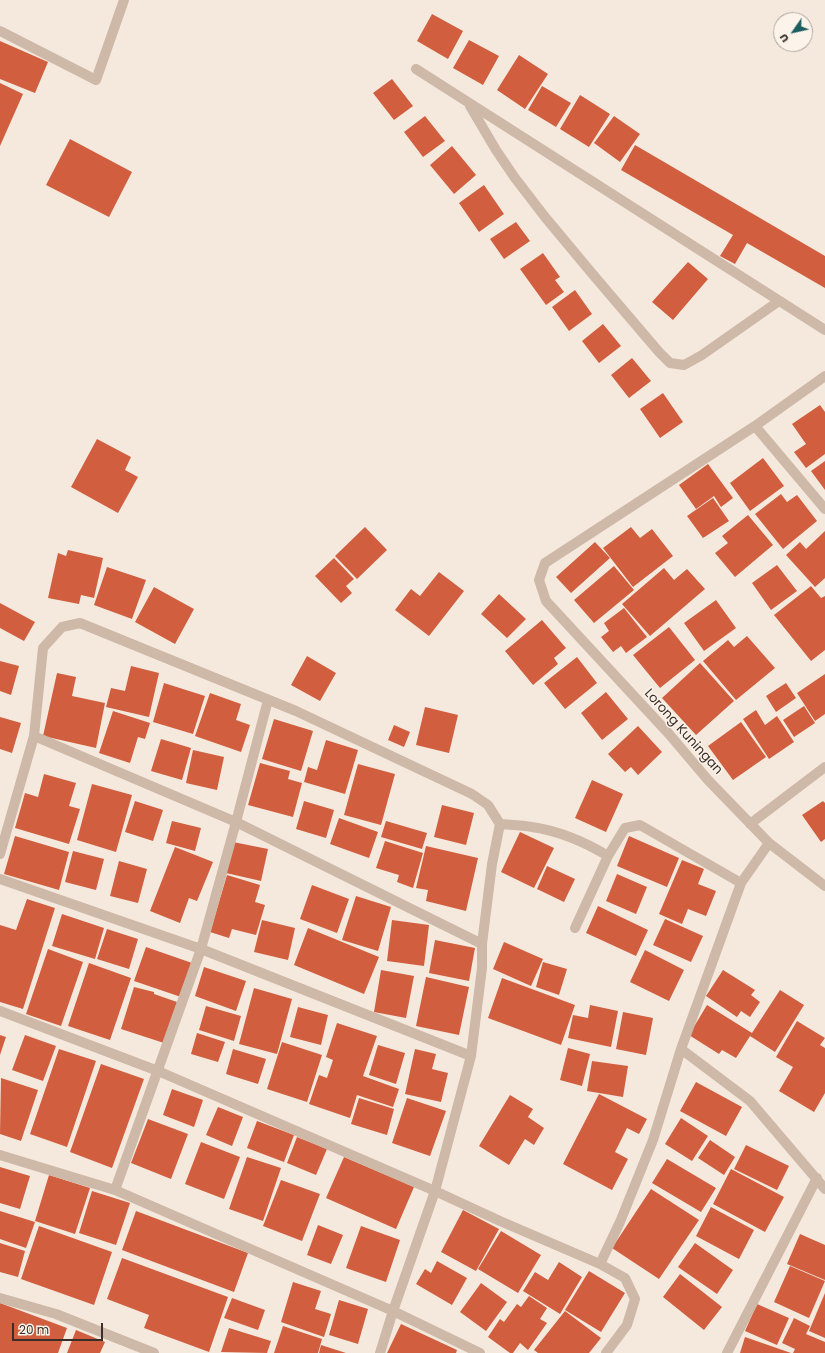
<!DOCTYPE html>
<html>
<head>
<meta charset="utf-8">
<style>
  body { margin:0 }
  #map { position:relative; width:825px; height:1353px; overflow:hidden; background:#f5e9dd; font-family:Poppins,sans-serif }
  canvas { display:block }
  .north { position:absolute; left:773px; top:12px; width:40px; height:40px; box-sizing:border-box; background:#fcf3ea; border:1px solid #aea49d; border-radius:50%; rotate:236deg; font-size:11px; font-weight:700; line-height:16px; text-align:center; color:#3a2e29 }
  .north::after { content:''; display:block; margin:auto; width:14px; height:18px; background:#1a5e60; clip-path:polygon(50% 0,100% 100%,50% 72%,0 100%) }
  .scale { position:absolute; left:12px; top:1323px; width:91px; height:18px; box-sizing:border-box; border:2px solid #3a2e29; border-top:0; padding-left:5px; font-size:12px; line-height:14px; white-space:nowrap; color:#3a2e29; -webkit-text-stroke:3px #fcf3ea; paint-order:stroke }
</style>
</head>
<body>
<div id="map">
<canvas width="825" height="1353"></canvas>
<div class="north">U</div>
<div class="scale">20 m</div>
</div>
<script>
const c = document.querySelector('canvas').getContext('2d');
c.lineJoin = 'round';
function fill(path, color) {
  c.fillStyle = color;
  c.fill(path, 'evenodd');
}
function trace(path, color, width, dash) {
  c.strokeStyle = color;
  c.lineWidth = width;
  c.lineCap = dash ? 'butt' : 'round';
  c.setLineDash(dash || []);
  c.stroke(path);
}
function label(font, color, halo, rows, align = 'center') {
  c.font = font + ' Poppins,sans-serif';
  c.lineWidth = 3;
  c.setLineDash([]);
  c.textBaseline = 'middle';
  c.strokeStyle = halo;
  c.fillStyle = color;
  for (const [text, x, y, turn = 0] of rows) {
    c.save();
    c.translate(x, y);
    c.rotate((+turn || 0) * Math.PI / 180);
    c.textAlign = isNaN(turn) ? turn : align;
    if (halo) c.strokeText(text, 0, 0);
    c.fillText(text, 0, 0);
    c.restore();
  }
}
fill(new Path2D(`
  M432,14L463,31L448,59L417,41Z
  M469,40L499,56L483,85L453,68Z
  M0,41L48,62L35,93L0,79Z
  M519,55L548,74L525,109L497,90Z
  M392,79L413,106L394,120L373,93Z
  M0,83L23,94L0,146Z
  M542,86L571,103L556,127L528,110Z
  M580,95L610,114L589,147L560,129Z
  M425,116L445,141L423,157L404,132Z
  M614,116L640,134L620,162L594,143Z
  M70,139L132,172L109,217L46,185Z
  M635,145L825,256V288L747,243L735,264L720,256L733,235L621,170Z
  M452,146L476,175L454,194L430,165Z
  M484,185L504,214L479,232L459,203Z
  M516,222L530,241L504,259L490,239Z
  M543,253L560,277L555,280L564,292L546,305L520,269Z
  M688,262L708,279L673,320L652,302Z
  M575,290L592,314L569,331L552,307Z
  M603,324L621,346L599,363L582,341Z
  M632,358L651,381L629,398L611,375Z
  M663,393L683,422L660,438L640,409Z
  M820,405L825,412V454L806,468L794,452L806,444L792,424Z
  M97,439L131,457L125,470L138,477L118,513L71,487Z
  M763,458L784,486L750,511L730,483Z
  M825,461V490L811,471Z
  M708,464L733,498L721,507L714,496L696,509L679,485Z
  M781,494L787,502L797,495L817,521L783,549L755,514Z
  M713,498L729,521L703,538L687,516Z
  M748,515L773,545L735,577L715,553L728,543L722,536Z
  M365,527L387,550L357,579L335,556Z
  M631,527L640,538L652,529L673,556L633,587L603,548Z
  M825,531V578L815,587L786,555L800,542L806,549Z
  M595,542L610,558L571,593L556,577Z
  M68,550L103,558L94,598L81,595L79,604L48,598L58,553L66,556Z
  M334,558L354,579L346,586L352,593L341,603L315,576Z
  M777,565L797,591L771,610L752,583Z
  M614,566L634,590L594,623L574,600Z
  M107,567L146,580L132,619L94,605Z
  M664,568L674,580L687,569L705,589L650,636L622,604Z
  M439,572L464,591L429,636L395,610L411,589L420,596Z
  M811,586L821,598L825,596V650L811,661L774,615Z
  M154,587L194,609L175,644L135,622Z
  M499,594L526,619L507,638L481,614Z
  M716,600L736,628L704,651L684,623Z
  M0,603L35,622L24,641L0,628Z
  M624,608L647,637L626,653L621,646L613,652L601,637L609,631L604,623Z
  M542,620L566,648L554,658L558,664L533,685L505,651Z
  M669,627L695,660L660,688L633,655Z
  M747,636L775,668L736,700L703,661L728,640L734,647Z
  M307,656L336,673L320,701L291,685Z
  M577,657L597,683L565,709L544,683Z
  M0,661L19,666L11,695L0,691Z
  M700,663L734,701L696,735L662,698Z
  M131,666L159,673L149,717L106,707L111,688L125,691Z
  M57,673L76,677L72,696L105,703L96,748L43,736Z
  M825,674V714L815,721L797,693Z
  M164,683L205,696L193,734L153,722Z
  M786,683L796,698L776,712L766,696Z
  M606,692L628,719L602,740L581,713Z
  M210,693L241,704L236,720L250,725L241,752L195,736Z
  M804,706L815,723L794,737L783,720Z
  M425,707L458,715L449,753L416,745Z
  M756,710L765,725L777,716L794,742L769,759L743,719Z
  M113,711L150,723L145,739L138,737L130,763L99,753Z
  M0,717L21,723L12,753L0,749Z
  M274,719L313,731L301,771L262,759Z
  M741,722L766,757L733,780L708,746Z
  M394,725L410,732L404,747L388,740Z
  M638,726L662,752L638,775L631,767L625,772L608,754Z
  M161,739L191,748L182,780L151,771Z
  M326,740L358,750L345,794L304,782L308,767L317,770Z
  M193,750L224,757L217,790L186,783Z
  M260,763L290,771L288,779L302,783L293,817L248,805Z
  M358,764L395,774L381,825L344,815Z
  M44,774L76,783L69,806L80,809L69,844L15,828L25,793L38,797Z
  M592,780L623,794L606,832L575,818Z
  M92,784L132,795L116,852L77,840Z
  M135,801L163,810L153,841L125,832Z
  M304,801L334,810L326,838L296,829Z
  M823,801L825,803V839L821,842L802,815Z
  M442,805L474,813L466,845L434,837Z
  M339,818L378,832L369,858L330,844Z
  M172,821L201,828L195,851L166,843Z
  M386,821L427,833L422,849L381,837Z
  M520,832L554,848L534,888L501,872Z
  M15,836L69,852L59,890L4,874Z
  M629,836L679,858L667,887L617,866Z
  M385,841L423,853L413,888L397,882L399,875L376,868Z
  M233,842L268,849L261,881L226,873Z
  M426,846L478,858L466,911L426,901L428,890L416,888Z
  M175,847L213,862L197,901L189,898L180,923L150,911Z
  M73,851L104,859L96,890L65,882Z
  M682,860L704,869L698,884L716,891L706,916L688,909L682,924L659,914Z
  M119,861L147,869L138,903L110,896Z
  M547,866L575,879L564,902L537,889Z
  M617,874L647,887L636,914L606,901Z
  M227,875L260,885L255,902L265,905L256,935L232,929L229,938L210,932Z
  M312,885L349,899L337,933L300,919Z
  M356,896L391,907L378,951L342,940Z
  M27,899L55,908L23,1009L0,1002V925L16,930Z
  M598,906L648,930L636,956L586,933Z
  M62,914L104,928L95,959L52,946Z
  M665,919L703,936L691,962L653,945Z
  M262,920L295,928L288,960L254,952Z
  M392,920L429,925L424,966L387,961Z
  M308,928L379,957L364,994L294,965Z
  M107,929L138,939L129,969L97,959Z
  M435,940L475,948L469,981L429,973Z
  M504,942L543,959L531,986L493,969Z
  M146,947L192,963L181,997L134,981Z
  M48,949L83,962L61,1026L26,1014Z
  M645,950L684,970L669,1001L630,982Z
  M543,962L567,969L559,995L536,987Z
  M89,963L131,978L110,1040L68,1026Z
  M204,967L246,981L236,1011L195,996Z
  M381,970L414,976L406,1018L374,1012Z
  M723,970L755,990L751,995L760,1002L750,1017L741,1011L737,1017L706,996Z
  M426,977L469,987L459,1035L416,1026Z
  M502,978L575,1005L561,1045L488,1018Z
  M134,987L154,992V994L177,1002L164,1043L121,1029Z
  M254,988L292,999L277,1054L239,1044Z
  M780,990L804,1005L775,1052L750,1036Z
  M590,1005L618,1011L611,1047L568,1038L573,1015L588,1018Z
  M707,1005L752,1033L736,1058L722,1050L719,1054L689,1035Z
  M206,1006L241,1016L234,1041L199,1030Z
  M298,1007L328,1015L321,1045L290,1037Z
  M623,1012L653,1018L646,1055L616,1049Z
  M797,1021L825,1038L820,1045L825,1048V1093L814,1112L779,1091L793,1067L776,1057Z
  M337,1023L377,1036L363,1076L399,1089L393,1107L357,1095L350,1118L309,1104L319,1075L327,1078L333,1060L326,1057Z
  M197,1033L225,1042L218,1062L191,1054Z
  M0,1035L6,1037L0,1055Z
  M25,1035L56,1046L43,1081L12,1070Z
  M282,1042L322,1055L307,1102L267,1089Z
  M378,1045L405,1053L396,1084L369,1075Z
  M568,1048L590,1054L582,1086L560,1080Z
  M59,1049L96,1061L67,1147L30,1134Z
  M233,1049L266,1059L258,1084L226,1074Z
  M415,1049L436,1054L432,1069L448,1073L441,1102L405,1094Z
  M592,1061L628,1066L623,1097L587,1091Z
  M101,1064L144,1079L112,1168L70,1152Z
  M1,1078L38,1090L21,1141L0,1134Z
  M696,1082L742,1107L726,1136L680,1111Z
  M172,1089L203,1100L194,1127L163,1115Z
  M599,1094L647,1119L639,1134L627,1128L615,1152L628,1159L612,1190L563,1164Z
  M510,1095L533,1109L528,1117L544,1128L534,1145L525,1139L509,1165L479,1146Z
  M359,1098L394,1109L387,1135L351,1124Z
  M407,1098L446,1111L430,1156L392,1143Z
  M218,1107L243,1117L232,1146L206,1135Z
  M681,1118L708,1136L692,1161L665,1144Z
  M148,1119L188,1134L171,1179L131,1163Z
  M257,1121L294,1135L284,1162L247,1148Z
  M297,1137L327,1149L316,1175L287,1163Z
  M710,1140L735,1157L724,1175L698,1158Z
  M201,1142L240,1157L224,1199L185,1184Z
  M746,1145L789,1166L777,1190L734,1169Z
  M247,1157L281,1168L263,1221L229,1209Z
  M344,1157L414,1187L396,1229L326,1198Z
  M667,1159L716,1188L701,1212L652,1183Z
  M0,1167L30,1176L20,1209L0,1203Z
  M731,1169L784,1197L765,1232L713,1204Z
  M49,1175L90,1188L75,1234L35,1221Z
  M281,1180L320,1194L302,1241L263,1226Z
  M651,1189L699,1220L659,1279L612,1248Z
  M92,1191L130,1203L116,1245L79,1233Z
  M711,1207L754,1230L739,1259L696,1236Z
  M463,1210L499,1229L476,1271L441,1252Z
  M0,1211L35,1222L26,1248L0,1239Z
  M136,1211L248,1253L234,1292L122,1250Z
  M318,1225L343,1235L331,1264L307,1255Z
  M39,1226L112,1252L94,1305L21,1279Z
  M361,1226L400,1240L386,1282L346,1268Z
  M501,1231L541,1255L518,1293L478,1269Z
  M800,1234L825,1245V1280L787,1264Z
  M0,1243L25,1251L18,1277L0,1272Z
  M695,1243L733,1270L717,1294L678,1267Z
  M122,1258L228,1297L209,1352L144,1328L149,1315L107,1299Z
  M437,1261L467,1278L452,1305L416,1284L425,1269L431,1273Z
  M559,1262L582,1277L560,1314L523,1291L535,1272L548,1280Z
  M790,1266L825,1281L809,1318L774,1302Z
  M589,1271L625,1293L601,1332L565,1310Z
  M680,1274L722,1307L704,1330L663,1297Z
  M293,1282L321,1291L315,1309L331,1314L324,1337L281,1322Z
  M481,1283L507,1302L486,1331L460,1312Z
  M825,1293V1338L809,1331Z
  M529,1296L547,1308L540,1319L547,1323L528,1350L520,1343L513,1353H510L488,1337L500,1319L504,1322L517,1304L521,1307Z
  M232,1298L265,1310L258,1330L224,1318Z
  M339,1300L368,1309L358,1344L329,1335Z
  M0,1303L67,1328L58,1353H0Z
  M757,1304L789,1318L777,1345L745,1331Z
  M565,1311L601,1338L589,1353H538L534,1350Z
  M794,1318L810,1326L806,1334L825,1342V1353H793L795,1349L782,1343Z
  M401,1324L457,1350L456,1353H387Z
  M283,1326L322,1339L318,1353H274Z
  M229,1328L271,1341L267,1353L221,1352Z
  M76,1330L105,1342L100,1353H67Z
  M745,1337L791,1353H740Z
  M321,1345L346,1353H319Z`), '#d15e3f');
trace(new Path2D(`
  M0,31L96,80L124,0
  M416,69L825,330
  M470,106L496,150L515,178L545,217L595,277L659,352L670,363L684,365L702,355L779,301
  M825,376L755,426L545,563L539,580L546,601L669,734L708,780L769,843L825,886
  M755,426L825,509
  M34,736L236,822L482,944
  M500,824C511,825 521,825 532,827C559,831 585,842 608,856
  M750,824L825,767
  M0,854L34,736L43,648L62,627L80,623L296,711L472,794L488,805L500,824L492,864L482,944V968L471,1056L435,1191L393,1311L380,1353
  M0,879L201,949L471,1056
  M575,928L608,856L625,828L640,825L741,883
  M0,1011L158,1071L435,1191L500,1221L600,1264
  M681,1049L750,1101L825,1189
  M0,1155L115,1190L393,1311L480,1353
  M115,1190L201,949L236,822L268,700
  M0,1298L56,1314L154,1353
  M606,1353L627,1325L635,1299L625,1278L600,1264L620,1222L653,1140L681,1049L741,883L769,843
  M727,1353L817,1178`), '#ceb8a8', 10);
label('13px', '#3a2e29', '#fcf3ea', [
  ["Lorong Kuningan",683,732,48]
]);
</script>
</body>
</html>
